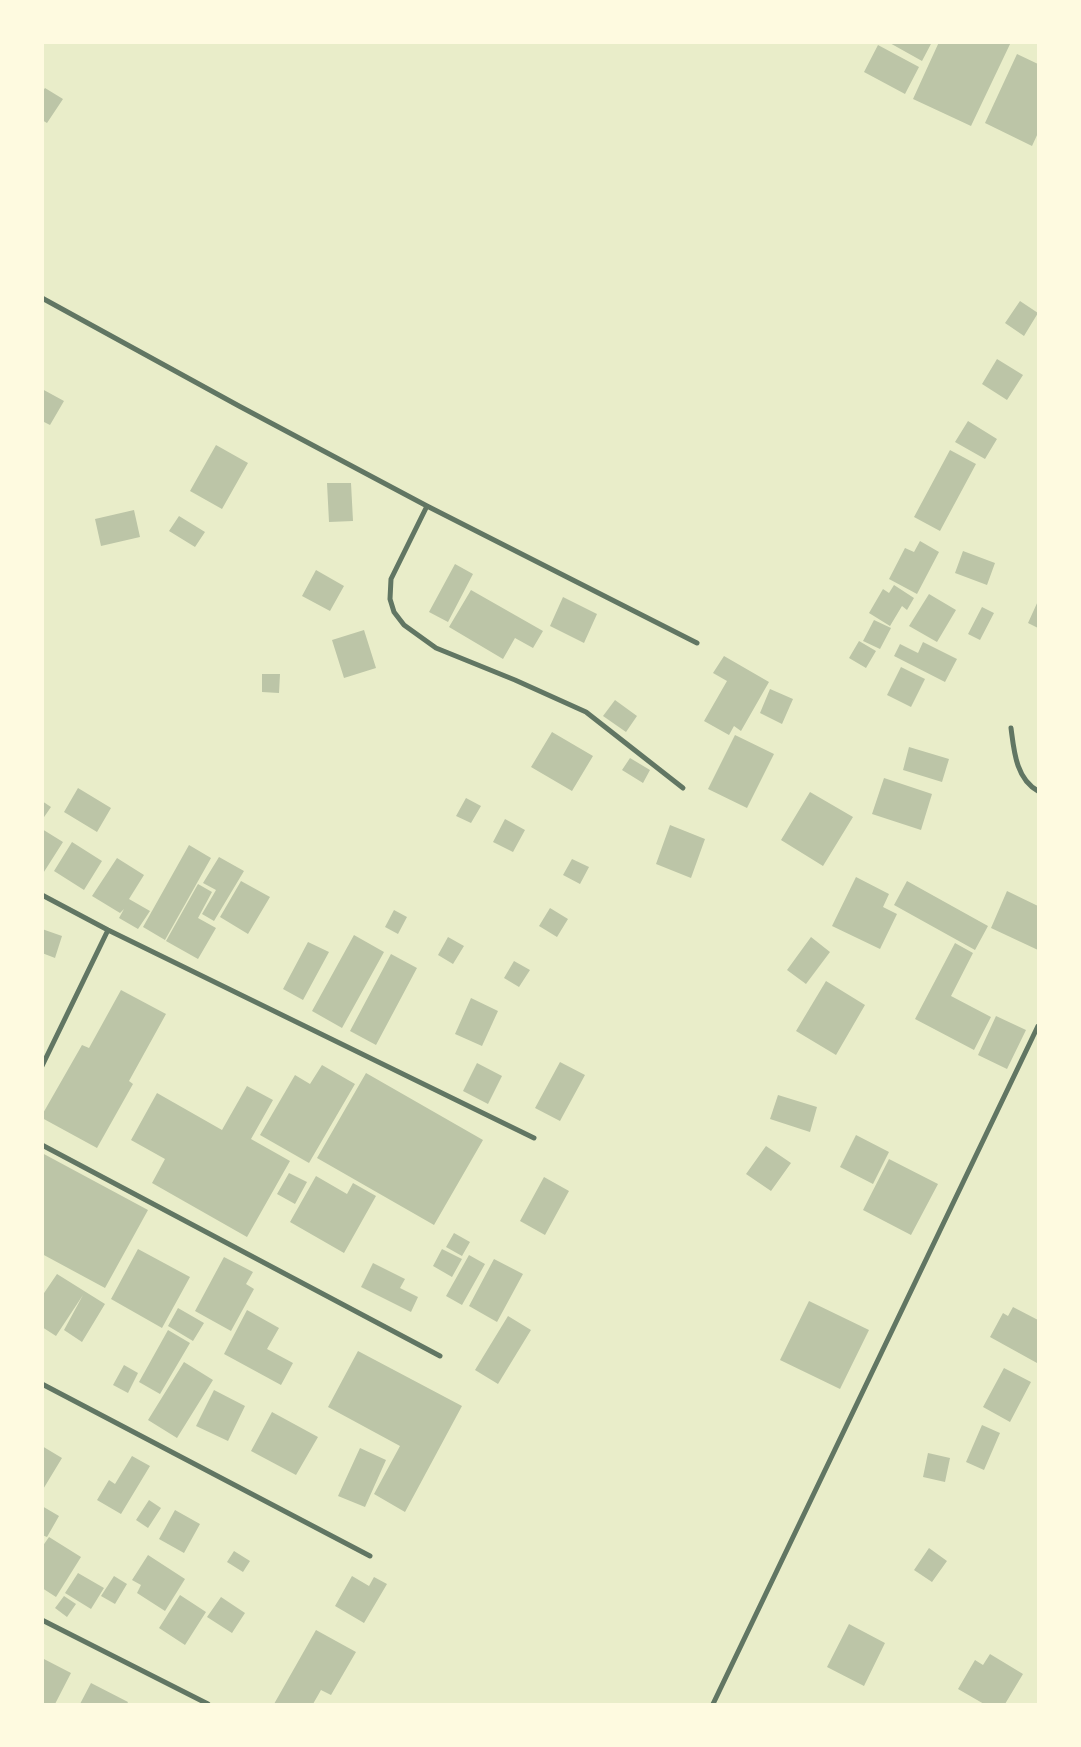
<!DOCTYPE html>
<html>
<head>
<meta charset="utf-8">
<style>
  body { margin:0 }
  #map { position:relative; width:1081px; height:1747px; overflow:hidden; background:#e9edc9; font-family:"Titillium Web",sans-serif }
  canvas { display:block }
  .frame { position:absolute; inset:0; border:44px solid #fefae0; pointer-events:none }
</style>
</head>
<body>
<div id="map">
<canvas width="1081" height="1747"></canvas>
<div class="frame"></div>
</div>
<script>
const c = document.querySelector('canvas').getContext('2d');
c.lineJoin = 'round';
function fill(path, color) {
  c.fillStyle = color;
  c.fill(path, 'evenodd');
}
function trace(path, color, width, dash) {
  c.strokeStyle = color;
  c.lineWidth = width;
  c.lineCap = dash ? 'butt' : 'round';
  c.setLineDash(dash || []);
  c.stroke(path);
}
fill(new Path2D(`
  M888,42H932L922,61Z
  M939,42H1011L971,126L913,99Z
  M878,45L919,67L905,94L864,72Z
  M1017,54L1038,64V133L1032,146L985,123Z
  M45,88L63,99L47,123L42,120V92Z
  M1020,301L1038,313L1024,336L1005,323Z
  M997,359L1023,375L1007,400L982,384Z
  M42,389L64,401L50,425L42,421Z
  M968,421L997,439L985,459L955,442Z
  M216,445L248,463L222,509L190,491Z
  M950,450L976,464L940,531L914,517Z
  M327,483H351L353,521L329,522Z
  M134,510L140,537L101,546L95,519Z
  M179,516L205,532L195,547L169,531Z
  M920,541L939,552L917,594L889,579L905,548L914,552Z
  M963,551L995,563L987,585L955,573Z
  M455,564L473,574L448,622L429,612Z
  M316,570L344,586L330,611L302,596Z
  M894,585L914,598L907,610L902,606L890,626L869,613L883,589L889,593Z
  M471,590L543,631L533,648L515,638L503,659L449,627Z
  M929,594L956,610L937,642L909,626Z
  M563,597L597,614L584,643L550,626Z
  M1038,601V628L1028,623Z
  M982,607L994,613L980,640L968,634Z
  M874,620L891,628L880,649L863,641Z
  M364,630L376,668L344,678L332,640Z
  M859,641L876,651L866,668L849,658Z
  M923,642L957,659L945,682L894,656L900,644L918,653Z
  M724,656L769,682L741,731L734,726L729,735L704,721L727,681L713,673Z
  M901,667L925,679L911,707L887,695Z
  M262,674H280L279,693L262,692Z
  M770,689L793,699L782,724L760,713Z
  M615,700L637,716L626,732L603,716Z
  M552,732L593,756L572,791L531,767Z
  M735,735L774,754L747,808L708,789Z
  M909,747L949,759L942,782L903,770Z
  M630,758L650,770L643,783L622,770Z
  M884,778L932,794L921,830L872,814Z
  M78,788L111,808L97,832L64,812Z
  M810,792L853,817L823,866L781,840Z
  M466,798L481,806L471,823L456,816Z
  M42,801L51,807L42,820Z
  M505,819L525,830L513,852L493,842Z
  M670,825L705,839L691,878L656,864Z
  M42,829L63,842L42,875Z
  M72,842L102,861L84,890L54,871Z
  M189,845L211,858L165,940L143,927Z
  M219,857L244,871L214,921L202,914L216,890L203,883Z
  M117,858L144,875L129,899L150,911L138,929L119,918L124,909L120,913L92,896Z
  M572,859L589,867L580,884L563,875Z
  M856,877L889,894L883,907L897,914L880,949L832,926Z
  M241,881L270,897L248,934L220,917Z
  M907,881L988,926L975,950L894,905Z
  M198,884L212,892L198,918L216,928L198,959L166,941Z
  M1007,891L1038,906V950L991,928Z
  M550,908L568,919L557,937L539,926Z
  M394,910L407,917L398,934L385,927Z
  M42,929L62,936L55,958L42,953Z
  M354,935L384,952L342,1028L312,1011Z
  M448,937L464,946L453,964L438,955Z
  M811,937L830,952L806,984L787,970Z
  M308,942L329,952L303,1000L283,989Z
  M955,943L973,953L951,996L991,1017L974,1050L915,1019Z
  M391,954L417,968L376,1045L350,1031Z
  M514,961L530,970L519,987L504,978Z
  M826,981L865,1005L836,1055L796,1031Z
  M121,990L166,1014L129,1081L133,1084L97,1148L42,1118V1115L82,1045L89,1048Z
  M471,998L498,1011L482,1046L455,1034Z
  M996,1016L1026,1030L1007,1069L978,1055Z
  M560,1062L585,1075L560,1121L535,1108Z
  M477,1063L502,1076L488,1104L463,1091Z
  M322,1065L355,1084L309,1163L260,1135L295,1075L310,1084Z
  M366,1073L483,1140L434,1225L317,1158Z
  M247,1086L273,1100L251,1139L290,1161L247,1237L152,1183L165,1159L131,1140L157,1093L222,1130Z
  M778,1095L817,1107L810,1132L770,1119Z
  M856,1135L889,1152L873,1184L840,1167Z
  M766,1146L791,1163L771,1191L746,1174Z
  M42,1153L148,1210L105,1288L42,1254Z
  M889,1159L938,1184L911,1235L863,1210Z
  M289,1173L307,1182L295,1204L277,1194Z
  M316,1176L347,1194L353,1183L376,1196L344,1253L290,1222Z
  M544,1177L569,1191L545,1235L520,1221Z
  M454,1233L470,1242L462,1256L446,1247Z
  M138,1249L190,1277L162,1328L111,1299Z
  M442,1249L462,1259L452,1277L433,1266Z
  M469,1255L485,1264L462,1305L446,1296Z
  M224,1257L253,1272L246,1284L254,1289L231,1331L195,1311Z
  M494,1259L523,1274L497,1322L469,1306Z
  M373,1263L405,1279L400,1288L418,1297L411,1312L361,1287Z
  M57,1274L105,1304L82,1342L64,1330L83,1295L56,1336L42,1327V1296Z
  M809,1301L869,1330L840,1389L780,1360Z
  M1013,1307L1038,1320L1037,1363L990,1337L1003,1313L1008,1316Z
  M178,1308L204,1323L193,1341L168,1326Z
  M247,1310L279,1328L267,1349L293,1363L281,1385L224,1354Z
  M508,1316L531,1330L498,1384L475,1370Z
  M168,1330L190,1343L160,1394L139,1382Z
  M358,1351L462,1406L405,1512L374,1494L400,1446L328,1407Z
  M184,1362L213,1380L177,1438L148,1420Z
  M124,1365L138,1373L128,1393L113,1385Z
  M1004,1368L1031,1382L1010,1422L983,1407Z
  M214,1390L245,1406L228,1441L196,1426Z
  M272,1412L318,1437L296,1475L251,1451Z
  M982,1425L1000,1433L984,1470L966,1462Z
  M42,1446L62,1458L42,1491Z
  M360,1448L386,1460L365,1507L338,1496Z
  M928,1453L950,1458L945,1482L923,1477Z
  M132,1456L150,1466L121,1514L97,1500L109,1480L115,1484Z
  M149,1500L161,1508L148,1528L136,1520Z
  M42,1506L59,1516L47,1537L42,1535Z
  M175,1510L200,1524L184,1553L159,1539Z
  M49,1537L81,1557L56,1597L42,1588V1547Z
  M929,1548L947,1561L932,1582L914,1570Z
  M234,1551L250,1561L243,1572L227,1562Z
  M148,1555L185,1579L165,1611L137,1593L141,1585L132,1580Z
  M78,1573L104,1588L91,1609L65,1593Z
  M114,1576L127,1584L115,1604L101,1596Z
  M352,1576L369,1586L374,1577L387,1584L364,1623L335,1606Z
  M180,1595L206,1612L185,1645L159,1628Z
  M64,1596L76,1604L67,1617L55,1608Z
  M221,1597L245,1613L232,1633L207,1617Z
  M849,1624L885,1643L864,1686L827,1667Z
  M316,1630L356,1652L331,1695L321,1690L313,1704H274Z
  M990,1654L1023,1674L1005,1704H984L958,1689L975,1660L983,1665Z
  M42,1658L71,1673L55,1704H42Z
  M91,1683L128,1702L127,1704H80Z`), '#bcc5a7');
trace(new Path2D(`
  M42,298L239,406L427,506L697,643
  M427,506L391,579L390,599L394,612L404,625L436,648L515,680L586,712L683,788
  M1011,728C1014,751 1016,779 1038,791
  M42,895L108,930L534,1138
  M42,1066L108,930
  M42,1145L440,1356
  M42,1384L370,1556
  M42,1620L208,1704
  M713,1704L1038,1026`), '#617663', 5);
</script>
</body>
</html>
